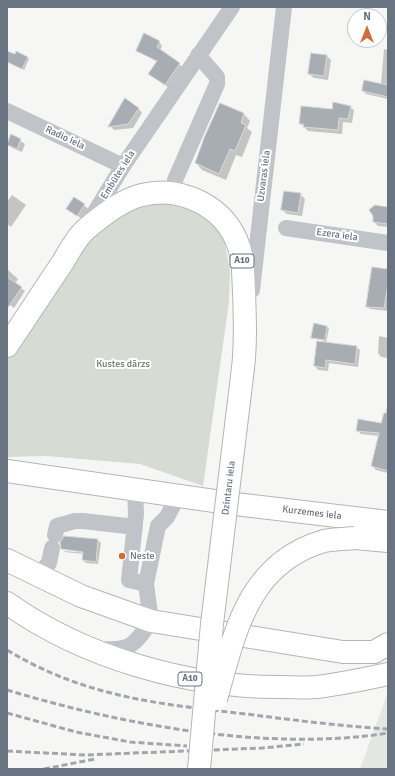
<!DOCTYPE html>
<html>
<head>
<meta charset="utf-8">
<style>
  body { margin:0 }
  #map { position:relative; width:395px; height:776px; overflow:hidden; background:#f6f7f4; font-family:Signika,sans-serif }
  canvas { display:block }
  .frame { position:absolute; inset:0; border:8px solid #697482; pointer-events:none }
  .north { position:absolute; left:347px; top:8px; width:40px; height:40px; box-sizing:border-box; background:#fff; border:1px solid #c3c7cd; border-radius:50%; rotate:0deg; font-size:11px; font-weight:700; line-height:16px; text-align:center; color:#697482 }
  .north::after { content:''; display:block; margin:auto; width:14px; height:18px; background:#d36d38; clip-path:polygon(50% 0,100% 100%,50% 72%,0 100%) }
</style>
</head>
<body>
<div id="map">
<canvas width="395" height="776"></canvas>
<div class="frame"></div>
<div class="north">N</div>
</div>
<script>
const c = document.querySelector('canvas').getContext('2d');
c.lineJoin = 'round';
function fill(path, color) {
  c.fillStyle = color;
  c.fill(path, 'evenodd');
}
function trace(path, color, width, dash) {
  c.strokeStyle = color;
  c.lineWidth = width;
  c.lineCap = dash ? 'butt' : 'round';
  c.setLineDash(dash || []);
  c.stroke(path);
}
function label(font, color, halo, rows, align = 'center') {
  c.font = font + ' Signika,sans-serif';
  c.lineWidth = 4;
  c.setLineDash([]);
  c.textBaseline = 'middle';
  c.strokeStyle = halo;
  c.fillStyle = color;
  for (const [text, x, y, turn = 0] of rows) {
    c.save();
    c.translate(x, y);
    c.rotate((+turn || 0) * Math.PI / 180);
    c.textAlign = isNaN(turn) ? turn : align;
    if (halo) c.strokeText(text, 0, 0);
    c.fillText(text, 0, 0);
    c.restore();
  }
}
fill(new Path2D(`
  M388,692V769H360Z`), '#e4e6e4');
fill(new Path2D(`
  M148,200L194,206L227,239L225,245L230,269L229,302L203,486L140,464L46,456L7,457V360L94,233L103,224Z`), '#d6dbd4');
fill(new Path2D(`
  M159,42L162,46L160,51L183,67L169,88L150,74L157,62L137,50Z
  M384,49L388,50V99L366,94L363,91L381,84Z
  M7,56L27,57L29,59L24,70L7,62Z
  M327,56L331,60L328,80L314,78L309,74Z
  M220,105L244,114L250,121L247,128L252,132L242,157L236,155L226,180L202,170L196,163Z
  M350,107L354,110L352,123L343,122L342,134L308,131L300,123L333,111Z
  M138,108L142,113L133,128L114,130L110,126Z
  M12,135L25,144L22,152L12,148L8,144Z
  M300,194L305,199L302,216L287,214L282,210Z
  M12,195L26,205L11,227L7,224V202Z
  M74,199L89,209L82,219L68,209Z
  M388,208V227L378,226L374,222Z
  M7,269L18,279L15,284L25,291L14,308L7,303Z
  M388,270V311L370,309L367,306Z
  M327,327L329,328L326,343L356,347L360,350L358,367L329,363L328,371L318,370L315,366L318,342L325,343V341L312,337Z
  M379,336L388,338V358L381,357L378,353Z
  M388,403V473L376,470L372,466L379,436L361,434L357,430L383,424Z
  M65,537L98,540L101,543L98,564L86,563L83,560L84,554L65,552L64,551L88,553V551L63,550Z`), '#0003');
const building = new Path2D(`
  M144,33L160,41L157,47L180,63L165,85L148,74L157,61L136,51Z
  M7,51L15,54L16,51L28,57L22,69L7,62Z
  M311,53L327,55L324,76L308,74Z
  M364,80L388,85V97L362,91Z
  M125,98L139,108L128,124L108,127Z
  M333,102L351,106L348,119L339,118L338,130L303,127L304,124H299L301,106L332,109Z
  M220,103L244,113L241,123L246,125L235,151L230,149L219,174L195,163L204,138Z
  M11,134L21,139L17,149L7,145Z
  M284,191L301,193L298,213L281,210Z
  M74,197L85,204L77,216L66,209Z
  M375,205L388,207V224L373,222V216L369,210Z
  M372,267L388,269V284L384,308L366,307Z
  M7,277L22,287L7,309Z
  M314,323L327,326L325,340L311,338Z
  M317,341L357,346L355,364L326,360L325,368L314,366Z
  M384,413H388V471L371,466L379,433L356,431L358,419L381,423Z
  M64,536L98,539L96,562L82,560L83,552L61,549L60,543Z`);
fill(building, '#a7adb3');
trace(building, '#d8d8d7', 1);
const highway = new Path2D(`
  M7,346C26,318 44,290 63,262C69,252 76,238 85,230C99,218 123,199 142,195C182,185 226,207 239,247C244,261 243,278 244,292C245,318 246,343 243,368
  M7,471L235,504L388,522
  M355,538L388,541
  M7,560L81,596L151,621L343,652H374L388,644
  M7,603C84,658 190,688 283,687C294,687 306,688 317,687C341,684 365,679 388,674`);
trace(highway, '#b3b6b9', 24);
trace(new Path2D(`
  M7,111L123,166
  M175,180L217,84V77L198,55
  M89,222L123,166L232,7
  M286,228L388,243
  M252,290L284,7
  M55,535L57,526L75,521H83L135,527
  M38,575L49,563L52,548
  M146,584L158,526L167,517L178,496
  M102,649C131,651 135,644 151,621L146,584L129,580L136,514L135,489`), '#c0c3c7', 16);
trace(highway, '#fff', 22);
trace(new Path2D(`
  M7,650C85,697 158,704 246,714C293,720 340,726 388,729
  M7,690C123,725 268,752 388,733
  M7,713L76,732L130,742L187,746
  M7,751L85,755L262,748L304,744
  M44,769L95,759`), '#a2a6ac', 3, [6, 3]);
const highwayBridge = new Path2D(`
  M216,699C235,632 248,563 324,541C334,539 345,539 355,538
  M199,769L212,624L243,368`);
trace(highwayBridge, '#b3b6b9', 24, []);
trace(highwayBridge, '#fff', 22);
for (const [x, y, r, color] of [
  [122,556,4,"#d36d38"]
]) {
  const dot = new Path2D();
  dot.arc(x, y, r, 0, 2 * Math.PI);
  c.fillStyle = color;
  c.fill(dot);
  trace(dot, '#fff', 1.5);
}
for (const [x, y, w] of [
  [242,261,24],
  [190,679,24]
]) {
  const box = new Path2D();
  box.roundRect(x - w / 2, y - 7, w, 14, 3);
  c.fillStyle = '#fff';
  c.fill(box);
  trace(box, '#697482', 1);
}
label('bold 9px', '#697482', null, [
  ["A10",242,261],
  ["A10",190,679]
]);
label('10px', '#697482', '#fff', [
  ["Radio iela",65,138,25],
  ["Embūtes iela",118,175,-58],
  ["Uzvaras iela",264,176,-83],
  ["Ezera iela",337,235,8],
  ["Dzintaru iela",229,488,-83],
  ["Kurzemes iela",312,513,7]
]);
label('10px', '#697a67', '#fff', [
  ["Kustes dārzs",123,364]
]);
label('10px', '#697482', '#fff', [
  ["Neste",130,556]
], 'left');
</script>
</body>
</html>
